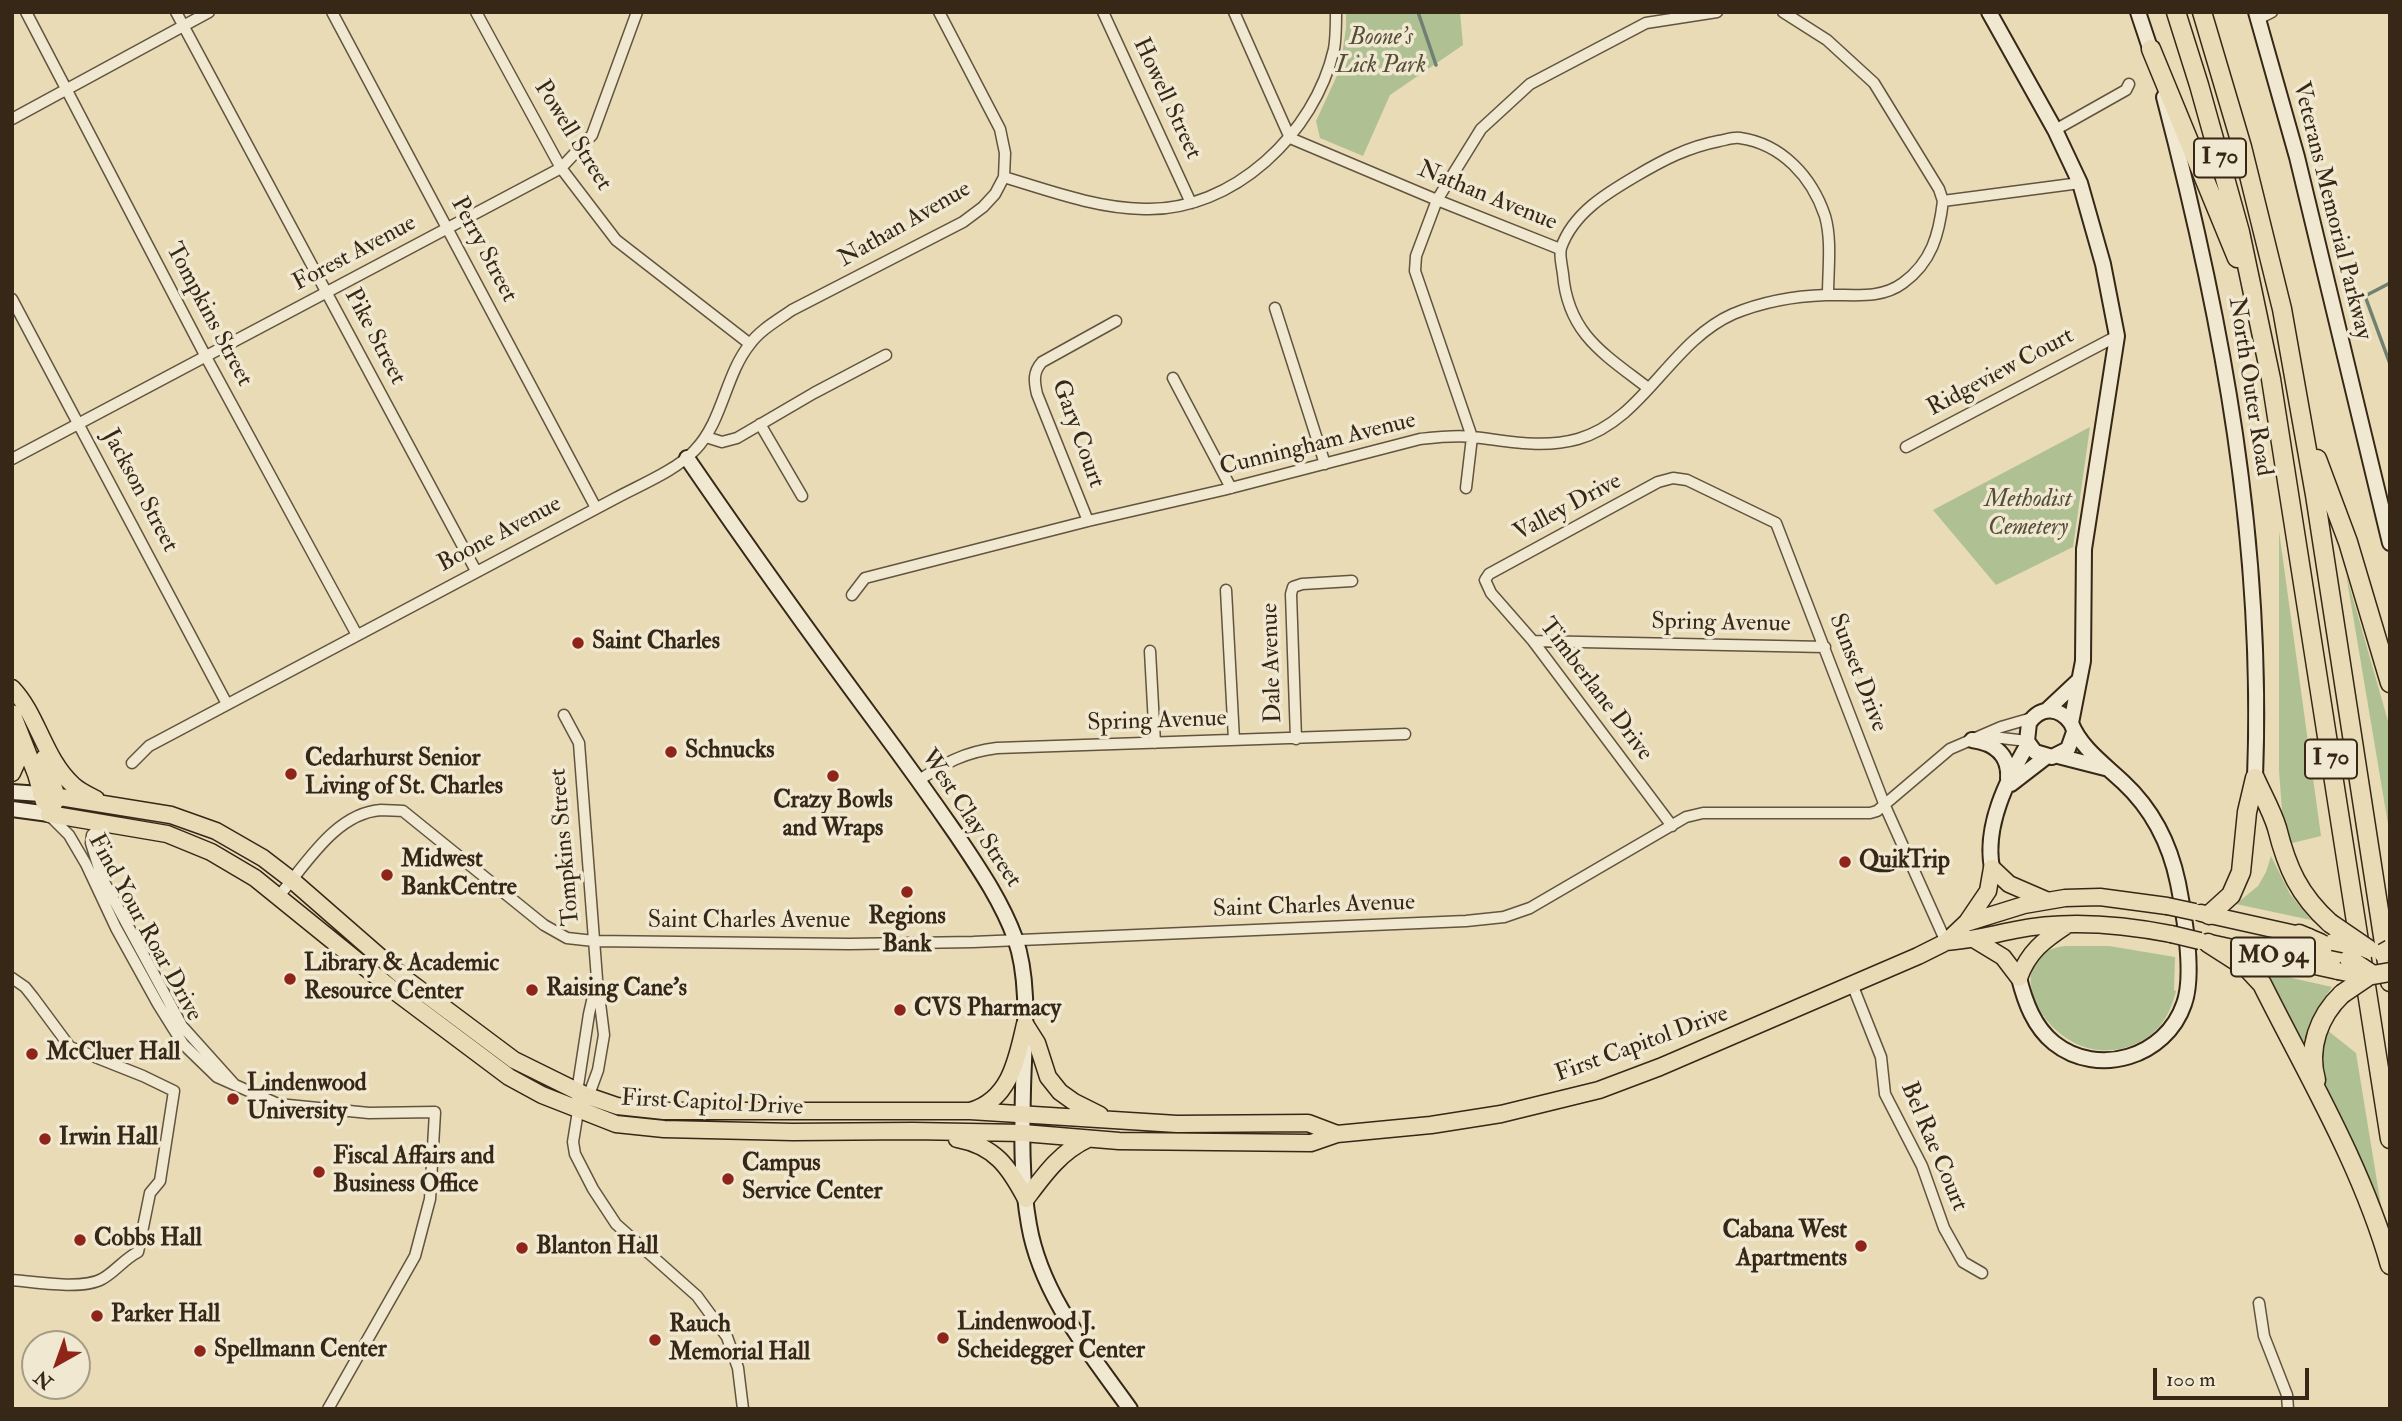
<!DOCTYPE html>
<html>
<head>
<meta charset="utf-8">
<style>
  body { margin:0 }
  #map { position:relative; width:2402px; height:1421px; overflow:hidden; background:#e8dbb6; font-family:"IM FELL Double Pica",serif }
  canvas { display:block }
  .frame { position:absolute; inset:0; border:14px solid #362717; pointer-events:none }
  .north { position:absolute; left:21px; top:1330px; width:70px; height:70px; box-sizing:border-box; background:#f0e8d0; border:2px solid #a69b86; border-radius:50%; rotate:220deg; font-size:19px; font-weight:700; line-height:28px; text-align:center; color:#362717 }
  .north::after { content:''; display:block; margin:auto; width:24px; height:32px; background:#8f2418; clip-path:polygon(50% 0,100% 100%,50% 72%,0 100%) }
  .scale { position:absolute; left:2153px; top:1368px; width:156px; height:32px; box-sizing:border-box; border:4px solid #362717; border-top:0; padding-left:9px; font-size:21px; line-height:24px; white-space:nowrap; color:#362717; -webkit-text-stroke:5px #f0e8d0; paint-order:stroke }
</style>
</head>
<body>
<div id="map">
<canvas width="2402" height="1421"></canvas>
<div class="frame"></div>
<div class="north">N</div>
<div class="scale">100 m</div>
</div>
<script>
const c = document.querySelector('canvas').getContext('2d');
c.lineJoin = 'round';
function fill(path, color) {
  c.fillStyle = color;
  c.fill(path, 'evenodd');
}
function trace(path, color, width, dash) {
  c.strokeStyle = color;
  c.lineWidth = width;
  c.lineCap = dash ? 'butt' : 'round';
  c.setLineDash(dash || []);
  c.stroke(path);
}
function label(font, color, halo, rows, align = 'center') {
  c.font = font + ' "IM FELL Double Pica",serif';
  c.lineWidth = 7;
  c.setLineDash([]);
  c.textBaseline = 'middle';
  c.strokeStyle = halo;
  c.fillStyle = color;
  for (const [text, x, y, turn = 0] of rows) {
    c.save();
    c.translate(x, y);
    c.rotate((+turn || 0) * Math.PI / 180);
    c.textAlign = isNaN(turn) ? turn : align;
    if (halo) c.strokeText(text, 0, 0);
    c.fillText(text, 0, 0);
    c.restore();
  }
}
fill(new Path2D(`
  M1346,12H1460L1463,45L1390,95L1363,156L1320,138L1316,121L1340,69L1346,28Z
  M2090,427L2073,547L1996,585L1933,510Z
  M2279,531L2321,836L2288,844L2283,823L2279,771Z
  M2346,574L2390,728V836Z
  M2271,856L2290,894L2311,920L2236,904L2258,886L2266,872Z
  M2066,946H2109L2175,957L2174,990L2176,991C2170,1015 2159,1034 2135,1044C2054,1080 1987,953 2066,946Z
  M2261,971L2332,987C2317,1009 2308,1021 2302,1048Z
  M2327,1030L2356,1053L2383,1218L2323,1079L2321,1051Z`), '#afc193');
trace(new Path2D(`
  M1418,12L1436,65
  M2390,283L2365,296L2390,364`), '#708072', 3.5);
const street = new Path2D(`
  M26,12L206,357L357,635
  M176,12L476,571
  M332,12L596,508
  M476,12L561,168L616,240L750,344
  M1103,12L1191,203
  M1234,12L1290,138
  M1783,12L1827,40L1874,83L1939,189L1943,201
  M2258,19L2272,12
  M12,119L209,12
  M2055,130L2126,90L2129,84
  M1290,138L1437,200L1560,249
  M1004,177C1050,191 1096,208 1144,209C1233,212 1315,133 1334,49C1336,38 1336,24 1336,12
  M12,299L227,704
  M1275,308L1325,464
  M1173,378L1231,488
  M1648,388C1604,354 1568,334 1563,274C1562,266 1559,255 1561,248C1573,213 1607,193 1636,176C1663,160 1688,147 1719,141C1725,140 1733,137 1740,138C1782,144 1812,177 1825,216C1832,240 1828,270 1828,295
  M760,424L802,496
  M706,437L722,442L737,438L814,393L886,355
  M1906,447L2117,336
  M12,459L561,168L592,135L637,12
  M1466,488L1472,437L1415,271L1416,256L1437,200L1481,129L1530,84L1646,23L1717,12
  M1088,521L1037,394C1034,381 1033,372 1042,362L1116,321
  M1226,590L1234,740
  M852,595L865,578L1088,521L1223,490L1420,439C1438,437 1455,435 1473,437C1509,441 1542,449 1578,439C1644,420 1670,342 1733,314C1762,302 1795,296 1826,295C1852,294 1880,300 1903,283C1932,262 1939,234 1943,201L2080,183
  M1533,641L1825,647
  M1150,651L1155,743
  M564,715L579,743L597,979L604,1035L598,1070L587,1100
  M1984,736L2027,741
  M1296,739L1291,594L1293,587L1302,584L1352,581
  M132,763L149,746L616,498C640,485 677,470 695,450C723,421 725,375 750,344C760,330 778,320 792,310L963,222L983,207L995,194L1004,177L1005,153L1000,129L939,12
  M919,780C946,763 964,752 997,748L1405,734
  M49,815L69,835L86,864L116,928L158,1004L183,1044L217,1077L278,1104L369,1113L435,1112L430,1199L415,1256L328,1409
  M105,823L92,835L91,843L102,878L182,1026L235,1085
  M1672,826L1533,641L1491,593L1485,580L1489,574L1658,482L1673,478L1687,480L1776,523L1885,806L1946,942
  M278,897C305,866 335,813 381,810C389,810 396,811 403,811L544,925L567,938L594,941L849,944L973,942L1466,921L1504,917L1530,908L1686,817L1703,813H1870L1877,811L1950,749L2001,727L2032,718
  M12,978L25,987L33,997L70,1047L143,1076L174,1091L160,1181L150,1193L138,1252C124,1259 115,1272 102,1279C83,1290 34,1282 12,1280
  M597,979L589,1014L577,1092L578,1111L573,1142L575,1154L593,1189L616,1224L697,1296L727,1337L738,1368L743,1409
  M1852,984L1881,1057L1885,1094L1922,1166L1944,1228L1963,1262L1982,1273
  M2259,1303L2264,1336L2287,1395L2288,1409`);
const secondary = new Path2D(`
  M1989,12L2055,130L2080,183L2103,264L2117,336L2084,549L2083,661L2071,723C2080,747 2104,764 2123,782C2152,809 2170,844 2178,883C2184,914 2195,974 2184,1004C2166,1057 2098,1078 2054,1043C2034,1027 2025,1002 2019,978
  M2138,12L2153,57
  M2256,12L2297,157L2390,543
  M2164,97C2223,323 2264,543 2255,778
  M687,458C750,550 814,639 880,728C906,763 931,798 956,834C978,867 1001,900 1015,938C1031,983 1024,1042 1023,1089C1022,1134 1021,1181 1029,1225C1041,1295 1090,1353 1130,1409
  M2047,710L2079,680
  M2071,723C2059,707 2041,706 2029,723L2027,741L2035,752L2052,757L2068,749L2074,732
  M1972,740C1995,743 2010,755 2008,779
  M2058,756L2105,768
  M2011,784L2046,757
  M12,792L41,794
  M12,809L49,814
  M1992,868C1984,826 2007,780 2028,744`);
const primary = new Path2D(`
  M12,688C38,715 44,759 73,785C79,791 88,795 96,799
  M12,713L36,774L44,802
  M44,758L57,797L53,806
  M12,773L20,755L17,741
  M41,794L171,815L216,831L263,858L293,881L403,977L514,1060L585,1095L617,1106L664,1111H970L1177,1124L1308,1123L1337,1134
  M49,814L167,834L211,852L255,878L397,993L509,1077L542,1095L616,1124L664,1129L793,1132L913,1131L1023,1133L1119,1141L1311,1143L1337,1134L1431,1125L1501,1114L1599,1090L1660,1067L1918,956L1946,942L1966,923L2024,905L2065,898L2100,897L2167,906
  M1992,868L2009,884L2046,900
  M2201,913L2309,937
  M1967,922L1988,891L1992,868
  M1975,940L2003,957L2019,978
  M1946,942C1973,940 1990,935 2015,930C2067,919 2120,924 2171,934
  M2210,943L2338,971
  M2019,978C2028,952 2044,940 2067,925
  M1025,1024L1037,1043L1048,1077L1060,1092L1074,1102L1100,1115
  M970,1111C1010,1100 1017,1059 1025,1024
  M957,1139C995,1146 1009,1167 1026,1199C1044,1175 1060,1152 1088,1139`);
const highway = new Path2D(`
  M2176,12L2199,85L2240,232L2271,379L2390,1139
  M2202,12L2242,147L2282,309L2315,495L2390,982
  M2151,49L2237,258
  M2317,459L2348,542L2390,683
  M2255,778C2262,794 2272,811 2277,828C2287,868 2299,895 2330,923
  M2209,915L2231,895L2241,872L2247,812L2255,778
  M2299,934L2320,943L2346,958
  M2208,943L2247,968L2262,984C2308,1076 2362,1166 2390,1265
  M2284,959H2349
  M2316,1080C2307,1048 2319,1016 2342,994`);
trace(street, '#62543f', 13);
trace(secondary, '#362717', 18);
trace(primary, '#362717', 19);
trace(highway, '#362717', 21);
trace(street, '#f0e8d0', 10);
trace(secondary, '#f0e8d0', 14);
trace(primary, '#e8dbb6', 16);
trace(highway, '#e8dbb6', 18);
const primaryBridge = new Path2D(`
  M2167,906L2195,912
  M2171,934L2200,941
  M2333,942L2366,949
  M2338,971L2367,977`);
const highwayBridge = new Path2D(`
  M2330,923L2368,949
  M2383,953L2390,949
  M2349,959L2373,975L2390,972
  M2342,994L2367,977`);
trace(primaryBridge, '#362717', 19, []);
trace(highwayBridge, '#362717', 21, []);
trace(primaryBridge, '#e8dbb6', 16);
trace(highwayBridge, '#e8dbb6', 18);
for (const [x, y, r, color] of [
  [578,643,7,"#8f2418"],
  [671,752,7,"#8f2418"],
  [291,774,7,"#8f2418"],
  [833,776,7,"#8f2418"],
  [1845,862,7,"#8f2418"],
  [387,875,7,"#8f2418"],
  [907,892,7,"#8f2418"],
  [290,979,7,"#8f2418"],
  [532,990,7,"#8f2418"],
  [900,1010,7,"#8f2418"],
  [32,1054,7,"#8f2418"],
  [233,1099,7,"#8f2418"],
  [45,1139,7,"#8f2418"],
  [319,1172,7,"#8f2418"],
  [728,1179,7,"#8f2418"],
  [80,1240,7,"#8f2418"],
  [1861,1246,7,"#8f2418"],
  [522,1248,7,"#8f2418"],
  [97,1316,7,"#8f2418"],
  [943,1338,7,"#8f2418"],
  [655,1340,7,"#8f2418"],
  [200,1351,7,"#8f2418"]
]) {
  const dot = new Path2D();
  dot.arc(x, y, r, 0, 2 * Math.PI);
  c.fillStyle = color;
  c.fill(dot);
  trace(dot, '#f0e8d0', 2.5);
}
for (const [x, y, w] of [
  [2220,158,52],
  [2331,759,52],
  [2273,957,84]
]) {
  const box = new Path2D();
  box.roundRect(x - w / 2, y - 19.5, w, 39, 5);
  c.fillStyle = '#f0e8d0';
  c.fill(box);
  trace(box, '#362717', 2);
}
label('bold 23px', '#362717', null, [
  ["I 70",2220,158],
  ["I 70",2331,759],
  ["MO 94",2273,957]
]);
label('italic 24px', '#544e36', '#f0e8d0', [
  ["Boone's",1381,39],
  ["Lick Park",1381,67],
  ["Methodist",2028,501],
  ["Cemetery",2028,529]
]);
label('24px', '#362717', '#f0e8d0', [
  ["Howell Street",1166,99,65],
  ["Powell Street",572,136,58],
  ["Nathan Avenue",1487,197,22],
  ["Veterans Memorial Parkway",2331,211,76],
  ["Nathan Avenue",905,225,-30],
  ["Perry Street",483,250,62],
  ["Forest Avenue",355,254,-28],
  ["Tompkins Street",208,315,62],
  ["Pike Street",374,337,62],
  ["Ridgeview Court",2001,373,-28],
  ["North Outer Road",2249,387,81],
  ["Gary Court",1077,434,70],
  ["Cunningham Avenue",1318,445,-14],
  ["Jackson Street",139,491,62],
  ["Valley Drive",1568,508,-28],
  ["Boone Avenue",500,535,-28],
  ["Spring Avenue",1721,624,1],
  ["Dale Avenue",1273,663,-92],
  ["Sunset Drive",1857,673,69],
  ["Timberlane Drive",1595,690,53],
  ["Spring Avenue",1157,722,-2],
  ["West Clay Street",970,819,56],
  ["Tompkins Street",566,847,-95],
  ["Saint Charles Avenue",1314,907,-2],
  ["Saint Charles Avenue",749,922],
  ["Find Your Roar Drive",144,928,61],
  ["First Capitol Drive",1642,1045,-20],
  ["First Capitol Drive",712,1104,3],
  ["Bel Rae Court",1933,1147,67]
]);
label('bold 24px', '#362717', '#f0e8d0', [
  ["Saint Charles",592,643],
  ["Schnucks",685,752],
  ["Cedarhurst Senior",305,760],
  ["Living of St. Charles",305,788],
  ["Crazy Bowls",833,802,"center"],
  ["and Wraps",833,830,"center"],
  ["Midwest",401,861],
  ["BankCentre",401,889],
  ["QuikTrip",1859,862],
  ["Regions",907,918,"center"],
  ["Bank",907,946,"center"],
  ["Library & Academic",304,965],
  ["Resource Center",304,993],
  ["Raising Cane's",546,990],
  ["CVS Pharmacy",914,1010],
  ["McCluer Hall",46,1054],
  ["Lindenwood",247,1085],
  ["University",247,1113],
  ["Irwin Hall",59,1139],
  ["Fiscal Affairs and",333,1158],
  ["Business Office",333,1186],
  ["Campus",742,1165],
  ["Service Center",742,1193],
  ["Cabana West",1847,1232,"right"],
  ["Apartments",1847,1260,"right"],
  ["Cobbs Hall",94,1240],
  ["Blanton Hall",536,1248],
  ["Parker Hall",111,1316],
  ["Lindenwood J.",957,1324],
  ["Scheidegger Center",957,1352],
  ["Rauch",669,1326],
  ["Memorial Hall",669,1354],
  ["Spellmann Center",214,1351]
], 'left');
</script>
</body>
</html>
